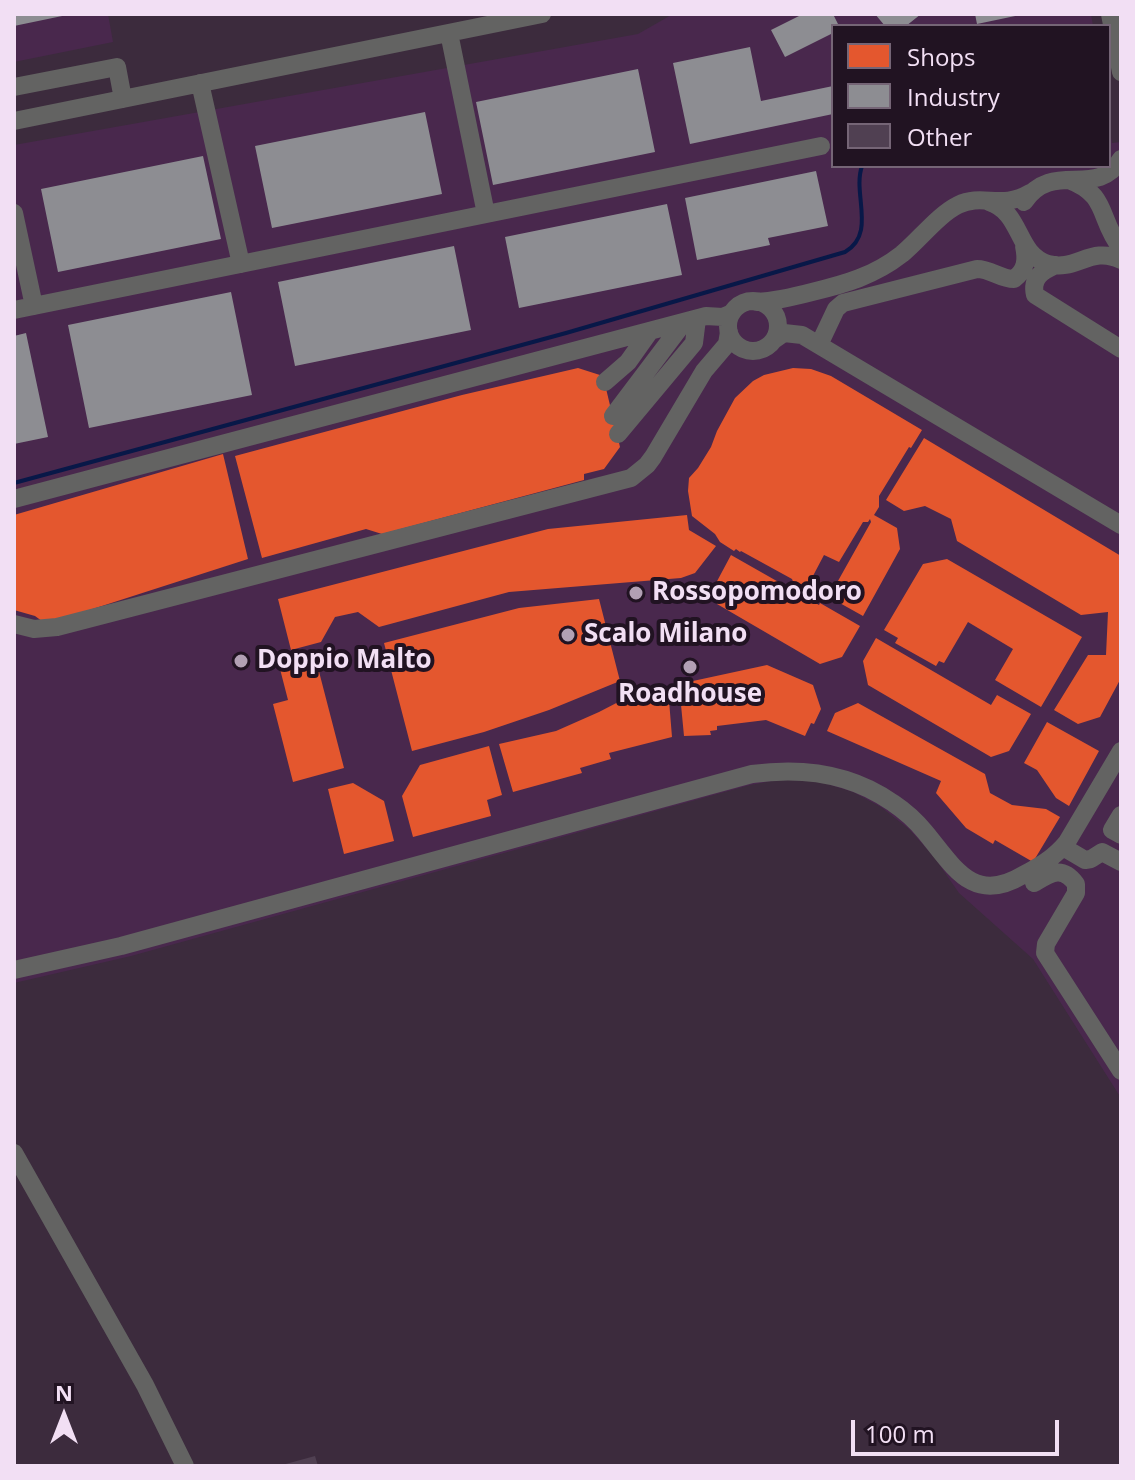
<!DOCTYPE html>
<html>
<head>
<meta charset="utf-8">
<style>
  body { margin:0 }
  #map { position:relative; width:1135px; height:1480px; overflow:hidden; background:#3c2b3d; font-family:"Open Sans",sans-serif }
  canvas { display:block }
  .frame { position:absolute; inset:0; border:16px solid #f2dff4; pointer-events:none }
  .legend { position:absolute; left:831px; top:24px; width:280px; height:144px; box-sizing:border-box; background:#211322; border:2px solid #756576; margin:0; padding:10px 14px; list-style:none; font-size:24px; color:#f2dff4 }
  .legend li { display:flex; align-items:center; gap:16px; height:40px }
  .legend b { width:40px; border:2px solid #756576 }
  .north { position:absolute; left:24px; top:1376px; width:80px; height:80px; -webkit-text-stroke:6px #211322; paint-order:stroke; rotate:0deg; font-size:22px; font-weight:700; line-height:32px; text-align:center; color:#f2dff4 }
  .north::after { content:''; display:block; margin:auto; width:28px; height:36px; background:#f2dff4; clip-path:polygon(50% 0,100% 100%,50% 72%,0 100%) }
  .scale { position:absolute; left:851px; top:1420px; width:208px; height:36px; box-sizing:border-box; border:4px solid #f2dff4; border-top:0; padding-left:10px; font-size:24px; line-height:28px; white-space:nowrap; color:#f2dff4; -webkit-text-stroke:6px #211322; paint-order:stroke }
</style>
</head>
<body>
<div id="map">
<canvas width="1135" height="1480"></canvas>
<div class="frame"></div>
<ul class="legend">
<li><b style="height:22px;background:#e4572e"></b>Shops</li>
<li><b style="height:22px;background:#8d8d92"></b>Industry</li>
<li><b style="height:22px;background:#504052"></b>Other</li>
</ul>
<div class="north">N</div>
<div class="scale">100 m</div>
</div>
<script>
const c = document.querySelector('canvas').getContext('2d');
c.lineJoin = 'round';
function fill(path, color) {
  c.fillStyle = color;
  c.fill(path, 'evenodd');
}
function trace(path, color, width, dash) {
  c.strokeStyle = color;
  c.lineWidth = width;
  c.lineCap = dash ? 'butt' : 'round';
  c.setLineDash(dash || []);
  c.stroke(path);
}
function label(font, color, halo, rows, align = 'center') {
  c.font = font + ' "Open Sans",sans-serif';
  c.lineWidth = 8;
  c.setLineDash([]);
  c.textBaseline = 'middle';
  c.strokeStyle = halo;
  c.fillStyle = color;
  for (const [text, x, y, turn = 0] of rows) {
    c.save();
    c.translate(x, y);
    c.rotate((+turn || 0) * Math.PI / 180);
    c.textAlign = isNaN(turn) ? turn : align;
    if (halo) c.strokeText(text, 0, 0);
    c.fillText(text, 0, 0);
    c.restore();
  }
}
fill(new Path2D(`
  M14,14H108L113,42L14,62Z
  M673,14H1091L1093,26H833V166H1109V125L1112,143L1121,142V1098L1033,959L959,893L934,857L909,829L881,807L853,792L821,782L783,779L750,785L131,956L14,983V145L638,34Z`), '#49284d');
fill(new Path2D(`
  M578,368L603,376L620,447L604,469L584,474V480L382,534L366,529L262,558L235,456L462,395Z
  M793,368L811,369L831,376L922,430L911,448L909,447L879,496V507L874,515L897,528L900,549L863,616L829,597L871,522L870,519L868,522H863L839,562L824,555L805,591L794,584L792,579L741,551L740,552L736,549L734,551L720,542L715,534L692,516L688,491L689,478L698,468L711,447L717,431L735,398L753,381L764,375Z
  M924,438L1121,556V678L1100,717L1078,724L1054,710L1088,655H1106L1108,612L1081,615L957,541L951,519L925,506L904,511L886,500Z
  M223,454L248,559L46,624L35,616L14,610V515Z
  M687,515L689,530L716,546L695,573L681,578L509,592L379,627L358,612L335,617L321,642L291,650L278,599L548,529Z
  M731,555L819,605L820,603L860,626L842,657L820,664L717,604L715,585Z
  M947,559L1082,637L1041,707L995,680L1013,649L968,622L944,663L939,661L936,666L895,643L898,638L884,630L923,564Z
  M599,599L620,681L549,710L484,732L412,751L384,643L519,608Z
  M876,638L991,705L997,695L1031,714L1009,751L991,757L868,685L863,661Z
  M316,660L344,768L293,782L273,704L288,700L280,669Z
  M767,665L813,685L821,709L814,724L811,723L805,736L766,720L717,726V730L710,731L711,735L684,736L679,684Z
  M668,688L672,737L609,753L611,759L580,768L582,773L513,792L499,744L556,731L599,712L626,698Z
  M858,703L985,774L990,793L1012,805L1046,809L1060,817L1033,862L995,840L993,844L966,828L936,793L941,781L827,731L835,713Z
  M1047,722L1099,751L1069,806L1056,798L1037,770L1024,763Z
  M489,746L502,795L487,800L491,816L413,837L402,796L420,765Z
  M353,783L384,801L394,841L344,854L328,789Z`), '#e4572e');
fill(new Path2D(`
  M14,14H67V15L14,26Z
  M803,14H833L839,26H833V33L785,57L771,30Z
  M875,14H921L906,26H885Z
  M975,14H1020V15L977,24Z
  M750,47L761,101L833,86V114L690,144L673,63Z
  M638,69L655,152L493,185L476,102Z
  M425,112L442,194L272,228L255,146Z
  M203,156L221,239L58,272L41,189Z
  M816,171L828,226L768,238L770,245L697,260L685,198Z
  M667,204L682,275L519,308L505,237Z
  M454,246L471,330L295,366L278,282Z
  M231,292L252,395L89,428L68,325Z
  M26,333L48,437L14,444V336Z`), '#8d8d92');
trace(new Path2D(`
  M14,483L566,333L845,252C877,233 852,194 862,166`), '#081848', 4);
fill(new Path2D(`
  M315,1456L318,1466H282V1465Z`), '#504052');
trace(new Path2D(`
  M1110,14L1121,72
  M449,33L486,214
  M200,83L241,264
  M14,87L117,67L123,99
  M14,121L542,14
  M1069,180C1109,195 1098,219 1121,248
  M989,202C1023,213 1015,253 1048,264C1076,272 1091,245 1121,260
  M1024,202C1053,159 1097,200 1121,159
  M14,213L34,306
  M1056,265C1042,271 1031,278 1035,295L1121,349
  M728 326a25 25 0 1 1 50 0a25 25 0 1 1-50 0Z
  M757,302C776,301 793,297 812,292C845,284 874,276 902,254C920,239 938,215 958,205C983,193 1001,210 1030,193
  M14,310L821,146
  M774,340L784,333L802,335L1121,525
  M819,345L836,309L843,303L977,269C991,269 1000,279 1014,279C1026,270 1027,260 1024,246
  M605,382L628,362L650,331
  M613,416L684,322
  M618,434L694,343L697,319
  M14,499L706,316L723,317L732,313
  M14,624L34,629L57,627L631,478L647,465L653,457L704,371L727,344L729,332
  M1121,815L1112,830L1121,835
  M1063,847L1085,860L1091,859L1102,852L1121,862
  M1034,883C1051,873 1062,865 1076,884V893L1046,944L1045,953L1121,1071
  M14,970L121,946L752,774C802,767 852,774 893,803C905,811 916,821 925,832C954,867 973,905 1023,875C1040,866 1055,857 1067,842L1121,751
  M14,1153L145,1385L185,1466`), '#636362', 18);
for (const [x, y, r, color] of [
  [636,593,8,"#b2a0b4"],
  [568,635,8,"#b2a0b4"],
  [241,661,8,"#b2a0b4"],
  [690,667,8,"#b2a0b4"]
]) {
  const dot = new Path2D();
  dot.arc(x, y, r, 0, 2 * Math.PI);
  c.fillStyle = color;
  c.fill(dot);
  trace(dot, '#211322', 3);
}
label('bold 26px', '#f2dff4', '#211322', [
  ["Rossopomodoro",652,593],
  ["Scalo Milano",584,635],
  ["Doppio Malto",257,661],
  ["Roadhouse",690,695,"center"]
], 'left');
</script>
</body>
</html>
